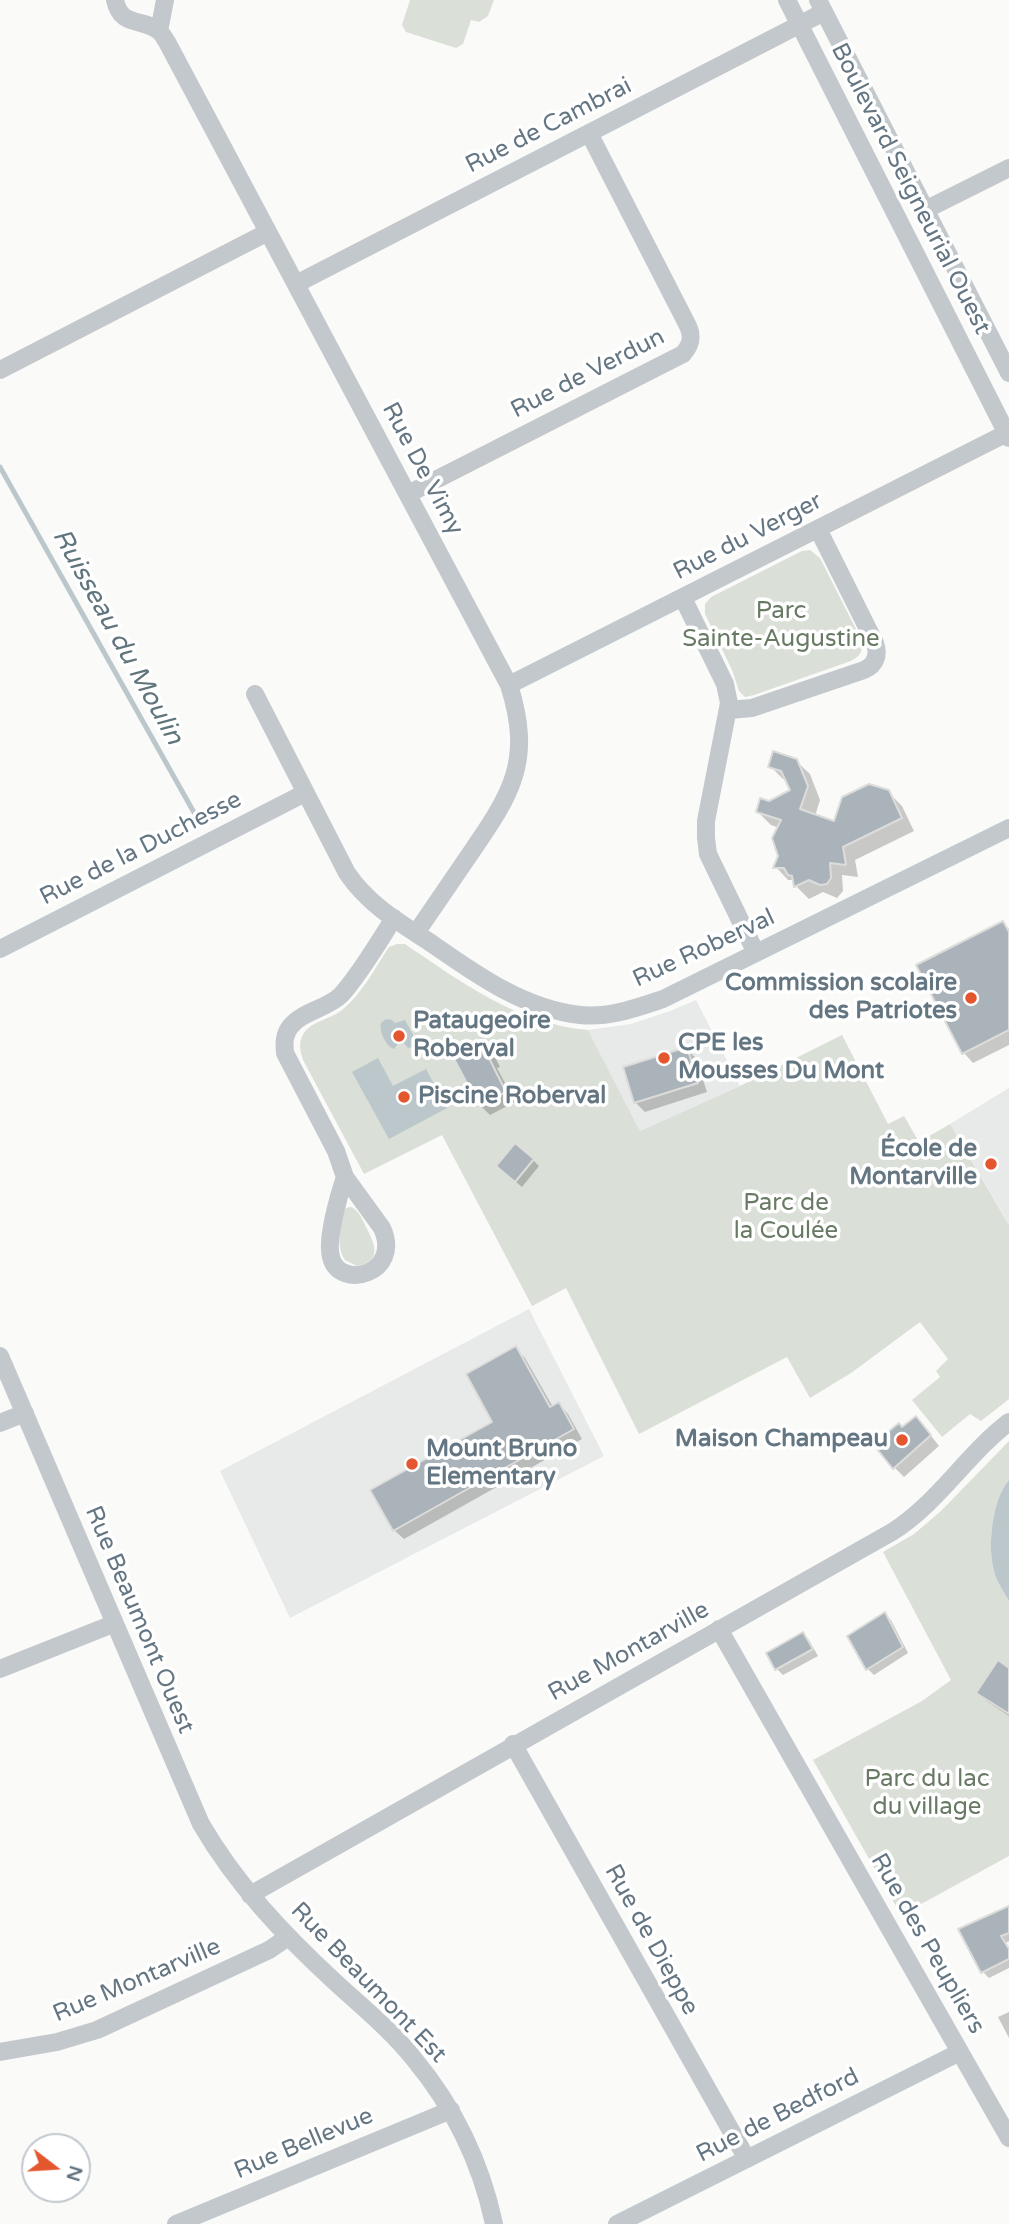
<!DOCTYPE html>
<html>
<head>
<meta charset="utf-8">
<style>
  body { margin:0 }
  #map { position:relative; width:1009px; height:2224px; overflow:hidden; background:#fafaf8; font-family:"Varela Round",sans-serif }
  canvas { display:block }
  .north { position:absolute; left:21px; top:2133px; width:70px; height:70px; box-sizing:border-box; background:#fff; border:2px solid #c1c8cd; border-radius:50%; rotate:107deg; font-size:19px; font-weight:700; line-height:28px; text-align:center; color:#657683 }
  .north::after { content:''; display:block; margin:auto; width:24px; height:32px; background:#e4572e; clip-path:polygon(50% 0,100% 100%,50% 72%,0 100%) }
</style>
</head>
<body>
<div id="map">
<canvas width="1009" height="2224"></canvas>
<div class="north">N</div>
</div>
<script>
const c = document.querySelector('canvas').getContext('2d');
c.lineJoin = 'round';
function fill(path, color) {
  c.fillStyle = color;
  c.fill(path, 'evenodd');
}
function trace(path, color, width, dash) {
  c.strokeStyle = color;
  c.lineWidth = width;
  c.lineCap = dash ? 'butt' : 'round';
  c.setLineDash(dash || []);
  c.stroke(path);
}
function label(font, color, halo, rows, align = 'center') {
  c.font = font + ' "Varela Round",sans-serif';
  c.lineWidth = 7;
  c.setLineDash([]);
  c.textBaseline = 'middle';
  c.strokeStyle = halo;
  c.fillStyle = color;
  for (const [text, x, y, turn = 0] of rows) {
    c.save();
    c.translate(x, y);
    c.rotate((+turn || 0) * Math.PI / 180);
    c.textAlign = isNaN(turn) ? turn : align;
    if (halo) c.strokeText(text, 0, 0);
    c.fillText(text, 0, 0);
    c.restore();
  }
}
fill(new Path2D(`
  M696,1000L740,1086L640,1131L588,1030L631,1024L670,1011Z
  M1009,1088V1224L950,1124Z
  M529,1309L604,1456L290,1618L220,1471Z`), '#e8e9e9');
fill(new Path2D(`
  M410,0H494L488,16L479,22L471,20L463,44L456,48L406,32L402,25Z
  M810,550L820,558L862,641C864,653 858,658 848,662L754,695L745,697L739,691L732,670L705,614V604L711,597L802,551Z
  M397,944H405C461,982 517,1024 588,1030L640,1131L740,1086L842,1035L888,1124L904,1116L919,1142L950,1124L1009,1225V1399L981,1421L970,1414L942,1437L912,1400L940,1377L936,1371L948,1359L920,1322L851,1373L810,1398L787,1357L639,1434L566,1288L532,1306L442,1135L364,1174L303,1060C300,1050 298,1042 304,1033C312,1021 331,1019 342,1010C362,994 375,968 389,947Z
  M351,1207C359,1211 361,1217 365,1225C374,1243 384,1260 357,1266L345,1260C336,1248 339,1221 346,1208Z
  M1009,1441V1480C992,1499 987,1547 994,1571C996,1581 1004,1592 1009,1601V1856L901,1915L813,1760L922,1701L951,1680L883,1552L914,1534L941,1511Z`), '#dadfd7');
fill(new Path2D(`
  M386,1019L392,1020L395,1023L405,1020L417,1042L415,1046L408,1048L401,1040L394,1049C386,1046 379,1032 381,1023Z
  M378,1058L393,1086L426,1069L447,1108L389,1139L352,1072Z
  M1009,1480V1601C1004,1592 996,1581 994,1571C987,1547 992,1499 1009,1480Z`), '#bbc7cb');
fill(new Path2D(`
  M796,761L810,774L820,800L815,816L835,824L888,792L902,806L914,831L855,860L858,877L842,875L843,891L837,898L823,892L809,899L796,886L794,880H788L776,867L780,856L779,828L771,825L758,812L792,791L788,781L783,779L770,766Z
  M1003,923L1009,929V1045L973,1063L964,1053Z
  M482,1041L492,1051L500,1067L497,1068L515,1102L490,1115L480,1105L454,1056Z
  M686,1049L696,1058L707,1092L645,1112L635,1102Z
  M533,1160L539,1166L522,1187L504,1172Z
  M515,1348L525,1358L553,1407L559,1404L568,1414L582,1439L404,1539L394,1530L494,1422Z
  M925,1428L939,1446L904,1477L894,1467L902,1429Z
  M885,1614L891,1620L908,1653L874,1675L868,1669Z
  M803,1634L809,1640L818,1656L783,1675L777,1669L768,1654Z
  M1009,1670V1716L988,1702L979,1693Z
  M1009,1914V1941L1006,1943L1009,1948V1968L989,1978L982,1971Z
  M1009,2012V2038L998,2017Z`), '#0003');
trace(new Path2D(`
  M0,467L201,825`), '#bbc7cb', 5);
const building = new Path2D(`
  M773,751L797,759L808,786L800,809L834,821L842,797L869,784L889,790L902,818L843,847L846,865L830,863L831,878L827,884L820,885L809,880L794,887L792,876L788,875L784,868H773L778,856L772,838L781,820L756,812L760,798L769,801L790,790L781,771L768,767Z
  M1003,921L1009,932V1030L962,1054L916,965Z
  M483,1039L492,1057L489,1058L506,1092L479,1106L452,1055Z
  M687,1047L698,1083L634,1103L623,1067Z
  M515,1143L534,1159L515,1182L496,1166Z
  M516,1346L550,1407L559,1402L574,1429L393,1531L370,1490L492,1422L466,1374Z
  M916,1416L931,1435L893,1469L873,1444L899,1423L902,1427Z
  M885,1612L903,1647L866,1670L847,1636Z
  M803,1632L813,1649L775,1670L766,1653Z
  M998,1660L1009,1668V1714L976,1693Z
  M1009,1906V1933L1001,1936L1009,1949V1959L981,1973L958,1929Z`);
fill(building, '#aab3b9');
trace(building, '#dcdcda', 2);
trace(new Path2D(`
  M115,0C121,29 144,17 160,32C163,35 165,39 167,42L509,685C533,761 512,793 470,854C452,880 434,907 416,933
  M787,0L1009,438
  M818,0L1009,373
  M159,31L165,0
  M925,210L1009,168
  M296,284L824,12
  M0,370L268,232
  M408,494L683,354C691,345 693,337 688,326L589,133
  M683,598L725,684L729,703L706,821V838L708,854L756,953
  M509,685L1009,432
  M255,694L347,873C368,904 397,921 428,941C474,973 523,1009 580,1015C609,1018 636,1008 663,999L1009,828
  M729,710L752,708L864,670C876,665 879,655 875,643L818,529
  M0,949L305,793
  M345,1177L336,1151L285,1053C284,1043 284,1035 290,1027C302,1011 327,1009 341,995C360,974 378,943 394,918
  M345,1177L382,1228C403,1274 339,1291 331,1257C326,1239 339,1195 345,1177Z
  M0,1356L201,1824C236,1884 283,1934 334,1981C361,2006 391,2030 414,2059C454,2107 481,2163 494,2224
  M0,1423L25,1413
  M719,1629L1009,2138
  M0,1669L113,1624
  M513,1744L747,2159
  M250,1895L892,1532C939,1502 966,1455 1009,1422
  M0,2052L57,2042L97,2030L269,1950L288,1937
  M176,2224L451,2110
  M617,2224L960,2052`), '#c3c8cc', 18);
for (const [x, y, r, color] of [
  [971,998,7,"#e4572e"],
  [399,1036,7,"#e4572e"],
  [664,1058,7,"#e4572e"],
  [404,1097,7,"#e4572e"],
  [991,1164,7,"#e4572e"],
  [902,1440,7,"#e4572e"],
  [412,1464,7,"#e4572e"]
]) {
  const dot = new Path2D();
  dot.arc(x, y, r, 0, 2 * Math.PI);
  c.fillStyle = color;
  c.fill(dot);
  trace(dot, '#fff', 2.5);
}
label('24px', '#657683', '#fff', [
  ["Rue de Cambrai",549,126,-27],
  ["Boulevard Seigneurial Ouest",910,189,63],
  ["Rue de Verdun",588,374,-27],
  ["Rue De Vimy",422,469,62],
  ["Rue du Verger",748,537,-27],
  ["Rue de la Duchesse",141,849,-27],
  ["Rue Roberval",704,949,-25],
  ["Rue Beaumont Ouest",139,1620,67],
  ["Rue Montarville",629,1652,-29],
  ["Rue de Dieppe",651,1940,61],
  ["Rue des Peupliers",927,1944,60],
  ["Rue Montarville",137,1981,-23],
  ["Rue Beaumont Est",368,1983,46],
  ["Rue de Bedford",778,2116,-27],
  ["Rue Bellevue",304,2144,-23]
]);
label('24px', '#687a64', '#fff', [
  ["Parc",781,612],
  ["Sainte-Augustine",781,640],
  ["Parc de",786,1204],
  ["la Coulée",786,1232],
  ["Parc du lac",927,1780],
  ["du village",927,1808]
]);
label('bold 24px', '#657683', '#fff', [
  ["Commission scolaire",957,984,"right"],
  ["des Patriotes",957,1012,"right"],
  ["Pataugeoire",413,1022],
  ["Roberval",413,1050],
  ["CPE les",678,1044],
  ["Mousses Du Mont",678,1072],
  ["Piscine Roberval",418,1097],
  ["École de",977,1150,"right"],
  ["Montarville",977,1178,"right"],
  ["Maison Champeau",888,1440,"right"],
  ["Mount Bruno",426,1450],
  ["Elementary",426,1478]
], 'left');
label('italic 26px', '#60757c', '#fff', [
  ["Ruisseau du Moulin",117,637,61]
]);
</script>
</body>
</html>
